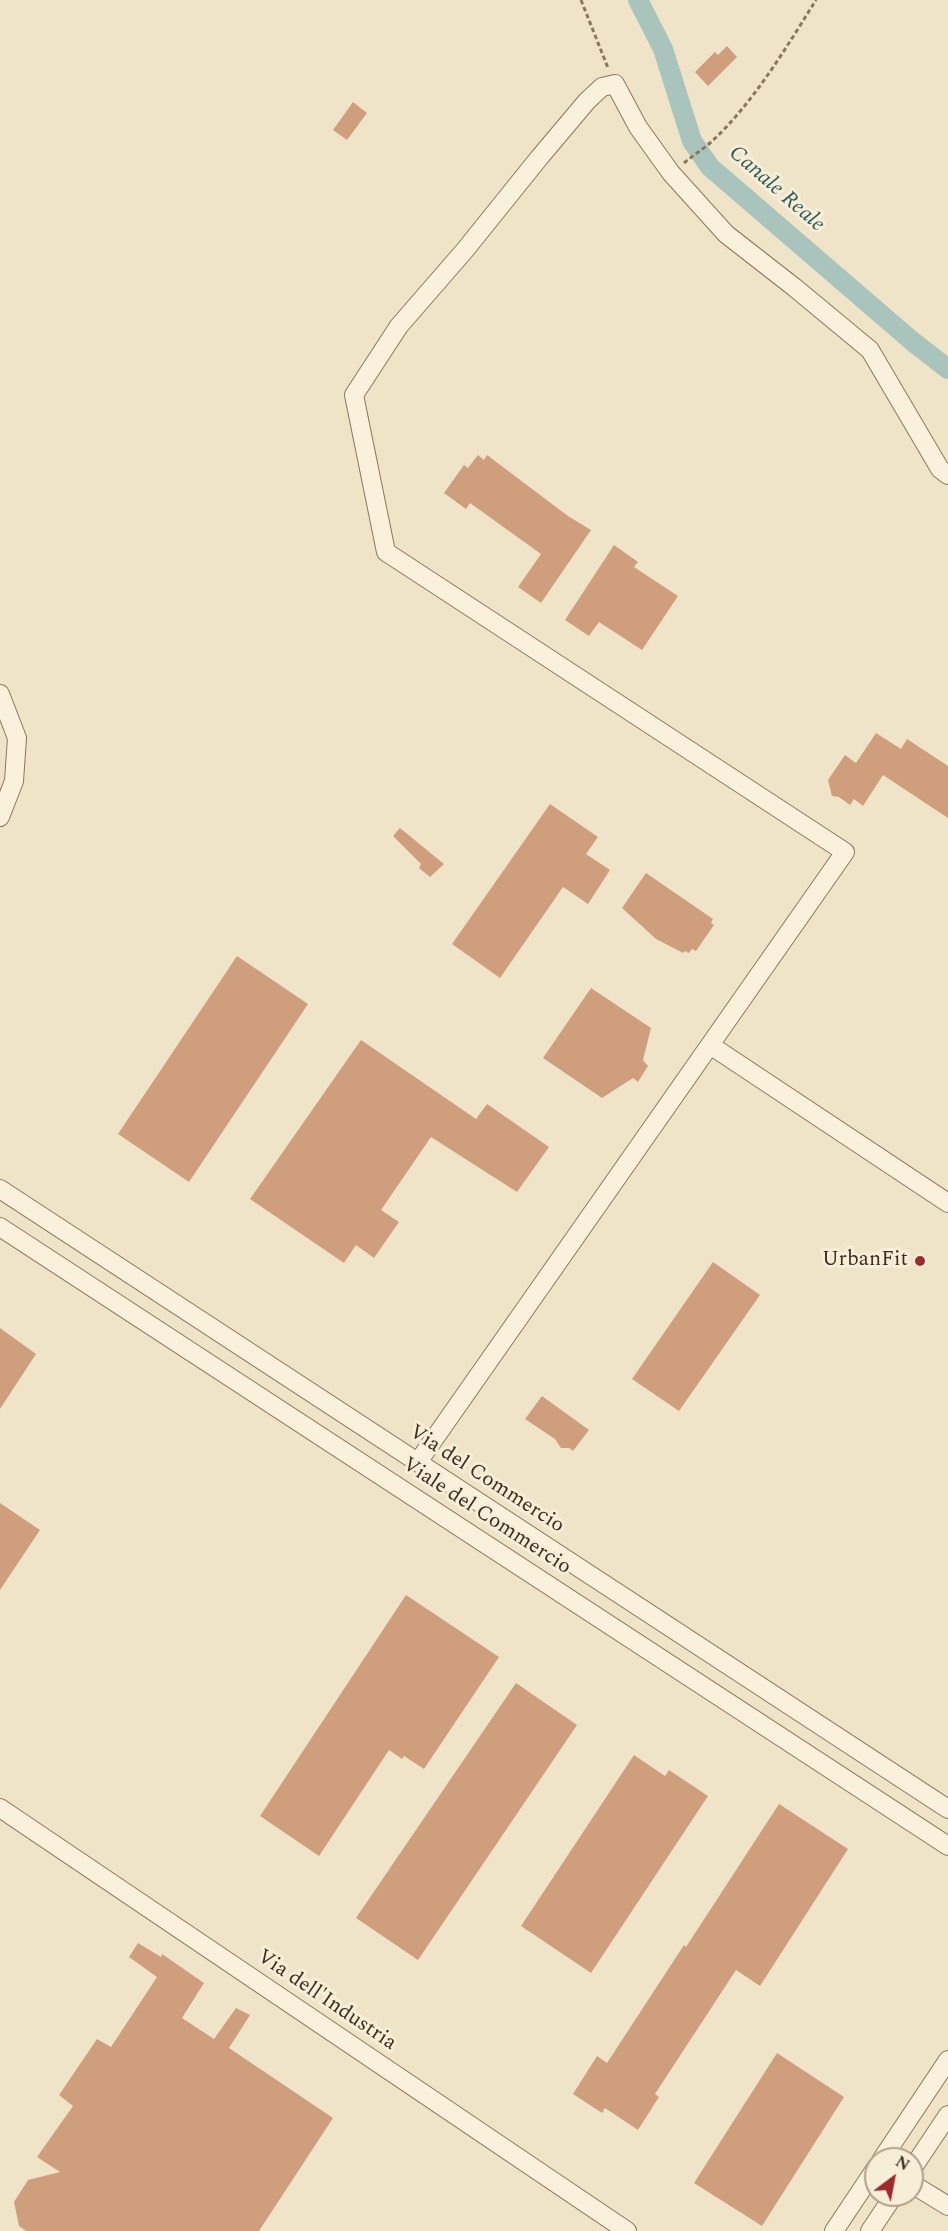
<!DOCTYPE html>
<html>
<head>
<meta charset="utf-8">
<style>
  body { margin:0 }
  #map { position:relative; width:948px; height:2231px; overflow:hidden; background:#f0e4c8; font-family:Spectral,serif }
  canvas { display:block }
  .north { position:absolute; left:864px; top:2147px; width:60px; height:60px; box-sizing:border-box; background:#f7eed8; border:2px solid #ada18e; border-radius:50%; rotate:32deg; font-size:16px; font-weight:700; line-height:24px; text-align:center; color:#3d2e20 }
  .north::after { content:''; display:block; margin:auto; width:21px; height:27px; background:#9e2a2b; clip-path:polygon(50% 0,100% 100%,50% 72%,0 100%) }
</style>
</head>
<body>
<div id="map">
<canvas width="948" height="2231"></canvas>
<div class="north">N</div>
</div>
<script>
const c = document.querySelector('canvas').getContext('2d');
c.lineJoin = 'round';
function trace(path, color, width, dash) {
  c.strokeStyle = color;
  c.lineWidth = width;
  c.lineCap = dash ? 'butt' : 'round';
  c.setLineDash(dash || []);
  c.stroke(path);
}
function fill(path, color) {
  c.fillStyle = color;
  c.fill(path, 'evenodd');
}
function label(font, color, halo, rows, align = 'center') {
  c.font = font + ' Spectral,serif';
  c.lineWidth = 6;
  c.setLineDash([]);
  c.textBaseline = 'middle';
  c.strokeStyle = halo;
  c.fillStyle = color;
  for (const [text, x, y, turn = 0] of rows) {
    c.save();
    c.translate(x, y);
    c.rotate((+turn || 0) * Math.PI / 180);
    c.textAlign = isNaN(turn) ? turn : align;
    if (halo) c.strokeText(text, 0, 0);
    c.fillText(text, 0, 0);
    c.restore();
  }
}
trace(new Path2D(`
  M638,0L663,49L692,141L710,167L912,341L948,369`), '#a9c4bc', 20);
fill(new Path2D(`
  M727,46L737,57L708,86L695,72L715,52L718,55Z
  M353,102L367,113L347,140L333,130Z
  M478,455L484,460L487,455L568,516L591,530L541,603L518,587L541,554L470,503L466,509L444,493L464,465L468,468Z
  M614,545L638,562L634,567L678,596L642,650L599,622L589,636L565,620Z
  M876,733L901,749L907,739L948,766V818L883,775L863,806L854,799L850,805L839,797L832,796L828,780L845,755L856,763Z
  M550,804L598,837L586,854L610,870L588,904L563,887L500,978L452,944Z
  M400,828L444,864L430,877L419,868L421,864L393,836Z
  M646,873L713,919L711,923L714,925L696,951L692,949L689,953L685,951L683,953L656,939L622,908Z
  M237,956L308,1004L189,1182L118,1134Z
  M591,988L651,1028L643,1060L648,1066L638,1082L633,1078L602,1098L543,1058Z
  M361,1040L476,1119L487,1104L549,1147L517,1192L431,1137L381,1210L399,1222L374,1258L356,1245L344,1263L250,1199Z
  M713,1262L760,1295L679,1411L632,1379Z
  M0,1328L36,1354L0,1409Z
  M542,1396L589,1430L573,1451L569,1448H561L555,1439L525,1419Z
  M0,1503L40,1530L0,1590Z
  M406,1595L499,1657L424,1769L404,1756L402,1759L389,1750L319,1856L260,1816Z
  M516,1683L577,1725L418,1960L356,1918Z
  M634,1755L665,1776L669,1770L708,1796L591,1973L521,1926Z
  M779,1804L848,1849L760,1986L736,1970L655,2094L659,2097L638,2130L605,2108L602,2113L573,2094L597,2056L607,2063L684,1945L686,1947Z
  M138,1943L161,1957L162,1954L204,1983L182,2018L214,2039L236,2008L250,2015L229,2048L333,2118L259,2231H26L19,2226L14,2202L28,2180L60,2172L37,2157L73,2106L59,2095L97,2039L111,2047L157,1977L129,1957Z
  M777,2053L844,2097L762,2226L694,2183Z`), '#cf9f7d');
const minor = new Path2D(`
  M0,694L17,738L14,781L0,817
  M710,1045L948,1203
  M0,1189L948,1809
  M0,1227L948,1846
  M418,1462L845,852L386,552L354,395L399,326L465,250L539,158L587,101L602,87L615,84L638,127L671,173L726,234L794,287L870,350L940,469L948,475
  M0,1808L627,2231
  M882,2159L948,2060
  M912,2169L948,2115
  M912,2184L948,2206
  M834,2231L876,2168
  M870,2231L894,2195`);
trace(minor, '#8d765c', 20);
trace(new Path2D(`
  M581,0L608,68
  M684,163C692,156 702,150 710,143C752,105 786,48 816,0`), '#8d765c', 3, [4.5, 3]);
trace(minor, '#faf1dc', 18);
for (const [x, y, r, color] of [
  [920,1261,6,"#9e2a2b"]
]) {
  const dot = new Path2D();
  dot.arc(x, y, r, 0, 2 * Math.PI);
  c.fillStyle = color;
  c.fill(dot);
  trace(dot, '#f7eed8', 2);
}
label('21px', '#3d2e20', '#f7eed8', [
  ["UrbanFit",908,1261]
], 'right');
label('21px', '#3d2e20', '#f7eed8', [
  ["Via del Commercio",486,1480,33],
  ["Viale del Commercio",486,1517,33],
  ["Via dell'Industria",326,2001,34]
]);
label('italic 22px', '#2f5d5a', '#f7eed8', [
  ["Canale Reale",776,190,41]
]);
</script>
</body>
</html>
